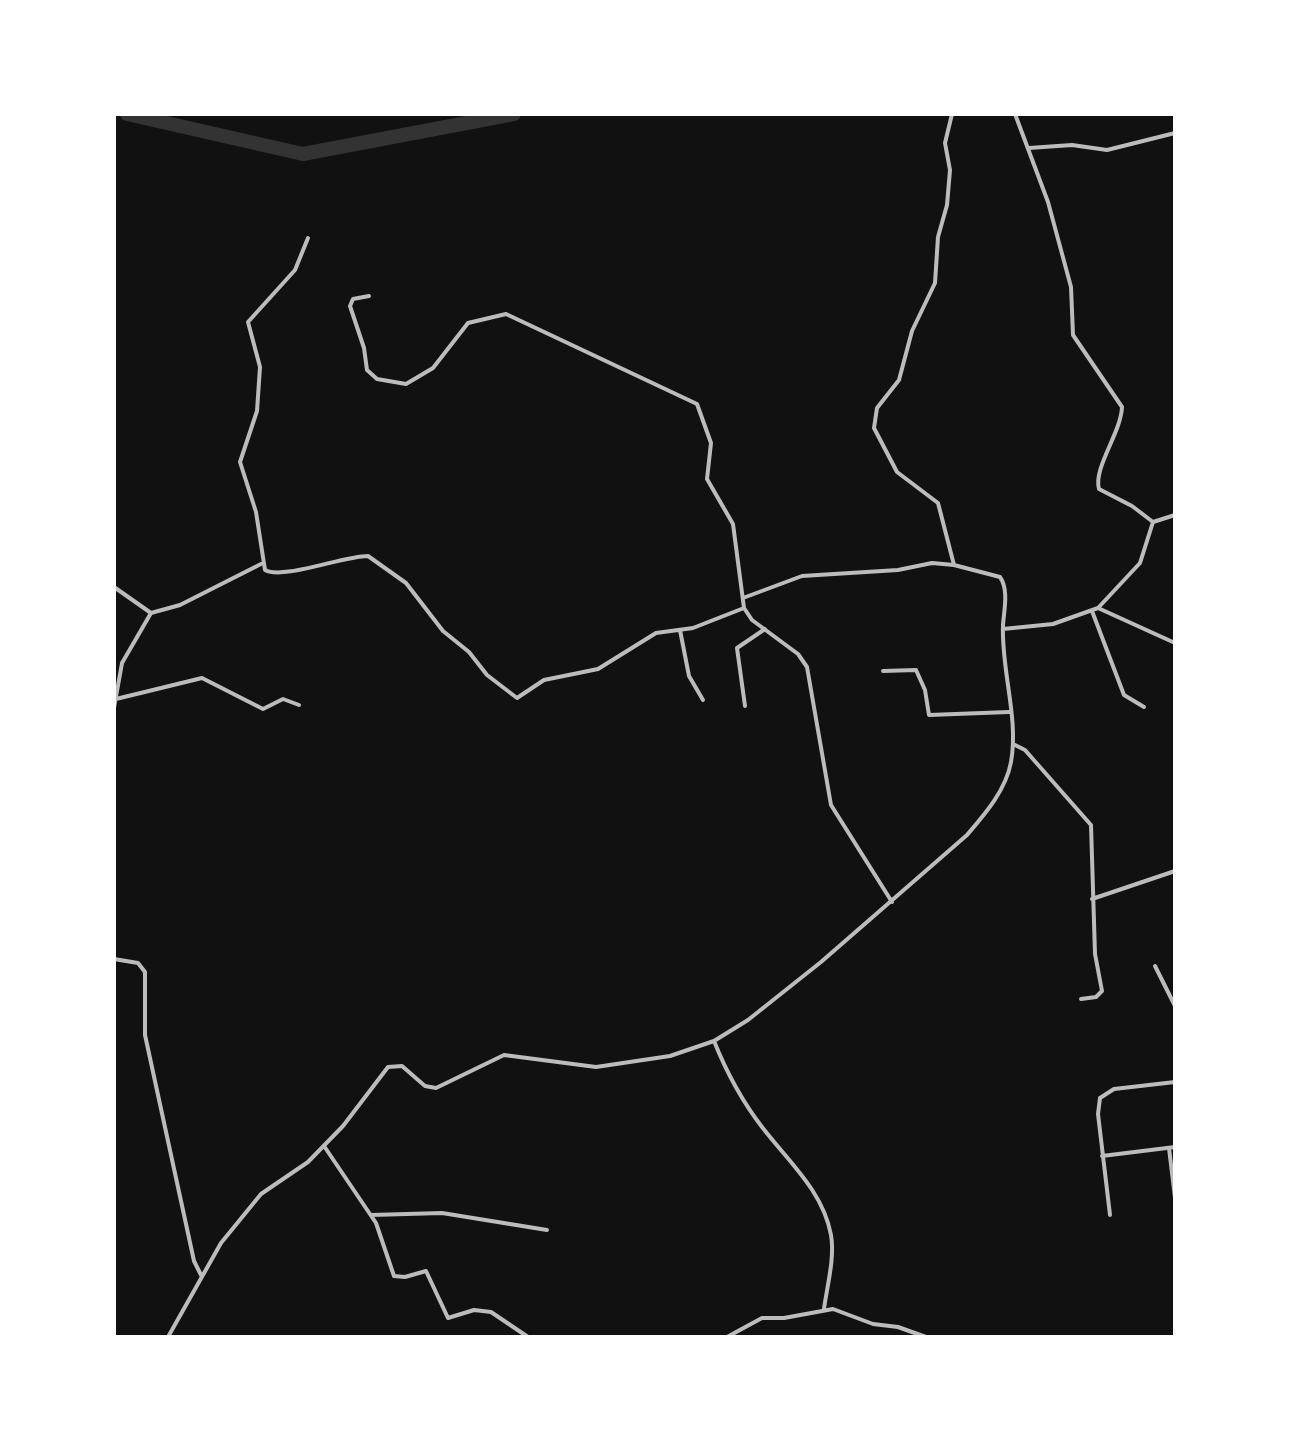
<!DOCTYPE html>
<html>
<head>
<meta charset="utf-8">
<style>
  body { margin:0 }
  #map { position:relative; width:1289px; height:1451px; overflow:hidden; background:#111; font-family:"Fira Sans Condensed",sans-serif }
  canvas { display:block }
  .frame { position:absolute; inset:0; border:116px solid #fff; pointer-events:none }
</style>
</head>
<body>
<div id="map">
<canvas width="1289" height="1451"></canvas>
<div class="frame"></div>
</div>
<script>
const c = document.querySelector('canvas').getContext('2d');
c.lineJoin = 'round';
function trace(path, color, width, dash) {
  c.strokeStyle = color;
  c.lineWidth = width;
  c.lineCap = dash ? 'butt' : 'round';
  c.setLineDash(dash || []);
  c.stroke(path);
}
trace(new Path2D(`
  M127,114L303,154L514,114`), '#333', 14);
trace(new Path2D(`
  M952,114L945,143L950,170L947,205L938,237L935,283L912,331L899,380L877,408L874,428L897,472L938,503L954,565
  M1015,114L1048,202L1071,287L1073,335L1122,407C1121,433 1093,468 1099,489L1132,506L1153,522
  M1029,148L1072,145L1107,150L1175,133
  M308,238L295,270L248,322L260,367L257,411L240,462L256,512L265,570C283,580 343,556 368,556L406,583L443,631L469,652L487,675L517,698L544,680L598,669L656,633L693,628L744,608
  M369,296L353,299L350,306L364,348L367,370L377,379L406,384L433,368L468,323L506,314L697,404L711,443L707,479L733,524L744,608L752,620L798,654L807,667L831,805L892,902
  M114,587L151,613
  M1098,608L1175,643
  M1092,611L1124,695L1144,707
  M1003,629L1053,624L1098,608L1140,563L1153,522L1175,515
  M680,630L689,676L703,700
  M883,671L916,670L925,690L929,715L1009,712
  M116,699L202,678L263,709L283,699L299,705
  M745,706L737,648L765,629
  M114,708L122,663L151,613L180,605L261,564
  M1013,744L1025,750L1091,825L1095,954L1102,991L1096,997L1081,999
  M1092,899L1175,871
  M114,959L138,963L145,972V1035L194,1261L201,1275
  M1155,966L1175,1006
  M714,1041C726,1071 742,1101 762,1127C788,1161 823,1191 831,1235C835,1258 827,1286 824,1309
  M324,1146L376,1223L394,1276L405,1277L426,1271L448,1318L474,1310L491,1312L528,1337
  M1169,1148L1175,1198
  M1102,1156L1175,1147
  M371,1215L442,1213L547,1230
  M1110,1215L1098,1114L1100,1098L1114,1089L1175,1082
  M168,1337L221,1243L261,1194L308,1162L343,1126L388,1067L402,1066L425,1086L436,1088L504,1055L596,1067L670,1056L714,1041L748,1020L821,962L967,835C985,814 1006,790 1011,762C1019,718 1001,670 1003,625C1004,610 1009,590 1000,577L954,565L932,563L898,570L802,576L743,598
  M727,1337L762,1318H784L833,1309L873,1324L898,1327L926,1337`), '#bcbcbc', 4);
</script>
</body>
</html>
